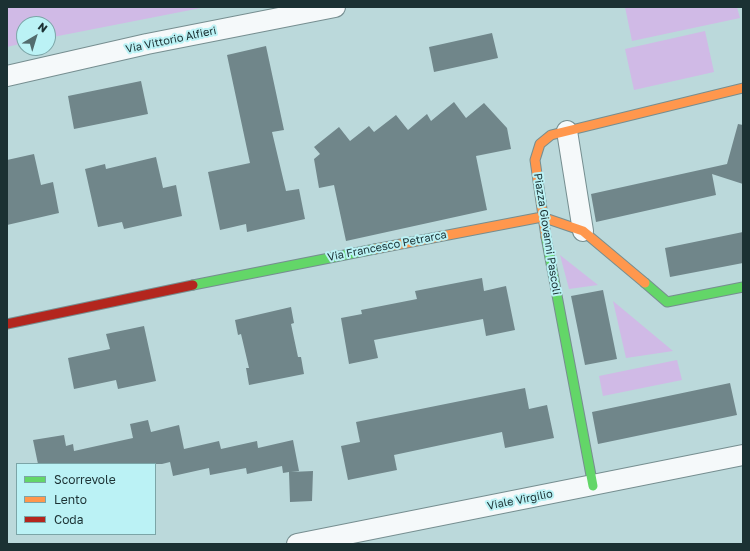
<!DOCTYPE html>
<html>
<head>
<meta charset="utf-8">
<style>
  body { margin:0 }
  #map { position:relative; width:750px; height:551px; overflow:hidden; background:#bbd9db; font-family:"Golos Text",sans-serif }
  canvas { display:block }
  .frame { position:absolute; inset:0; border:8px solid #1b3133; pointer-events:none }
  .legend { position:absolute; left:16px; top:463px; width:140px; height:72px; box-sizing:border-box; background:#bbf2f5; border:1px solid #7ba5a7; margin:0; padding:5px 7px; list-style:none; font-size:12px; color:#1b3133 }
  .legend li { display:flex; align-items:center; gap:8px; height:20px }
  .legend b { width:20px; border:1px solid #7ba5a7 }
  .north { position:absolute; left:16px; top:16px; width:40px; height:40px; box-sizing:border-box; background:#bbf2f5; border:1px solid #7ba5a7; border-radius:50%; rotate:38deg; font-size:11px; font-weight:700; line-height:16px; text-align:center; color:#1b3133 }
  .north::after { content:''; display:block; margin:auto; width:14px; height:18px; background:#536c6e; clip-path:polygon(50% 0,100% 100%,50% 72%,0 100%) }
</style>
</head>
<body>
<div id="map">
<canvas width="750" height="551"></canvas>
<div class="frame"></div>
<ul class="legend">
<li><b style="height:5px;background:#63d668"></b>Scorrevole</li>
<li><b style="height:5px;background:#ff974d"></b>Lento</li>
<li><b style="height:5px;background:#b3261e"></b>Coda</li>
</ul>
<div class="north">N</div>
</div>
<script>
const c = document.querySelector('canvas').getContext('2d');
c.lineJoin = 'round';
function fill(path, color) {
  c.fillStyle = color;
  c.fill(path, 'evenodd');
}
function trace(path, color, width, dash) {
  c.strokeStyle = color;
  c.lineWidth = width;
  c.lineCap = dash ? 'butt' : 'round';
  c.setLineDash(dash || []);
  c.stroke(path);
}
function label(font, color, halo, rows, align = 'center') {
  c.font = font + ' "Golos Text",sans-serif';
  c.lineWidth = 4;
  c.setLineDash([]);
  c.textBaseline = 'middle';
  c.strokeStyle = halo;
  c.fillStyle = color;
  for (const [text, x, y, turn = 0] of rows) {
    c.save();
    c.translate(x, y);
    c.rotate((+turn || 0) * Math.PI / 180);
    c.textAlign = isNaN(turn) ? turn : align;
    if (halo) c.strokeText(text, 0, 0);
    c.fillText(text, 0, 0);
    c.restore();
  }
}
fill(new Path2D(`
  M7,7H206L48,38V24H24V43L7,47Z
  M625,7H737L740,18L632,41Z
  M705,31L714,72L634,90L625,49Z
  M560,255L598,285L569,289Z
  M613,301L673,351L626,358Z
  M677,360L682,380L603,396L599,376Z`), '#d0bae6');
fill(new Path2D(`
  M492,33L498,58L434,72L429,47Z
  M266,46L284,130L272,132L286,191L299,189L305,219L247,232L246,224L220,230L208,172L250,163L227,55Z
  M141,81L148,114L74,129L68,96Z
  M454,102L466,118L484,103L507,128L511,149L476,156L487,210L346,241L334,185L319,188L314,159L320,154L314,147L339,127L350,141L369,126L374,132L396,115L408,130L427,114L431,121Z
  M738,124L743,125V184L712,174L716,195L596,222L591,194L727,164Z
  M34,154L41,185L53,182L59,213L7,225V160Z
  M156,157L163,188L176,185L182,216L124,229L122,222L98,227L85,169L105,164L106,169Z
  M743,232V263L670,277L665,248Z
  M482,278L484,291L506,286L515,330L486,336L483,319L374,340L378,358L349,364L341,318L362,314L361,310L417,299L415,291Z
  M603,290L617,359L585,365L571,296Z
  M291,307L294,323L291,324L298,357H301L304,374L249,385L246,368H249L241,334L238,335L235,320Z
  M144,326L156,381L118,389L116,380L74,389L68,358L110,349L106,334Z
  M730,383L737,415L598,444L592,412Z
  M525,388L529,409L547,405L554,438L505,448L502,432L394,455L397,470L348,480L341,446L360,442L356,422Z
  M148,420L151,432L179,425L184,449L219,441L221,449L257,441L258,448L293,440L299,471L291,472L313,471L312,501L290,502L289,472L283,473L282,466L247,474L246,468L210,475L209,468L173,476L170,462L162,464H38L33,440L64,435L66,446L73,444L74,451L133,438L130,424Z`), '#70868a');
const street = new Path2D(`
  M7,76L147,44L335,7
  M567,131L583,231
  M297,544L743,455`);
const fast = new Path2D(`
  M546,237L593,486
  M645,283L667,302L743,287
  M193,285L375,249`);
const slow = new Path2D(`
  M546,237L535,160L540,144L551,135L743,88
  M375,249L542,217L583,231L645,283`);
const jam = new Path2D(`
  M7,324L193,285`);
trace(street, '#768e90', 22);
trace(fast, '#768e90', 11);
trace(slow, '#768e90', 11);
trace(jam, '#768e90', 11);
trace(street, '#f5f9fa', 20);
trace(fast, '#63d668', 9);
trace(slow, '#ff974d', 9);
trace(jam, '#b3261e', 9);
label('11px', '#1b3133', '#bbf2f5', [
  ["Via Vittorio Alfieri",171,40,-12],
  ["Piazza Giovanni Pascoli",547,234,81],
  ["Via Francesco Petrarca",387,246,-11],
  ["Viale Virgilio",520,500,-11]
]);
</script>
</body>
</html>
